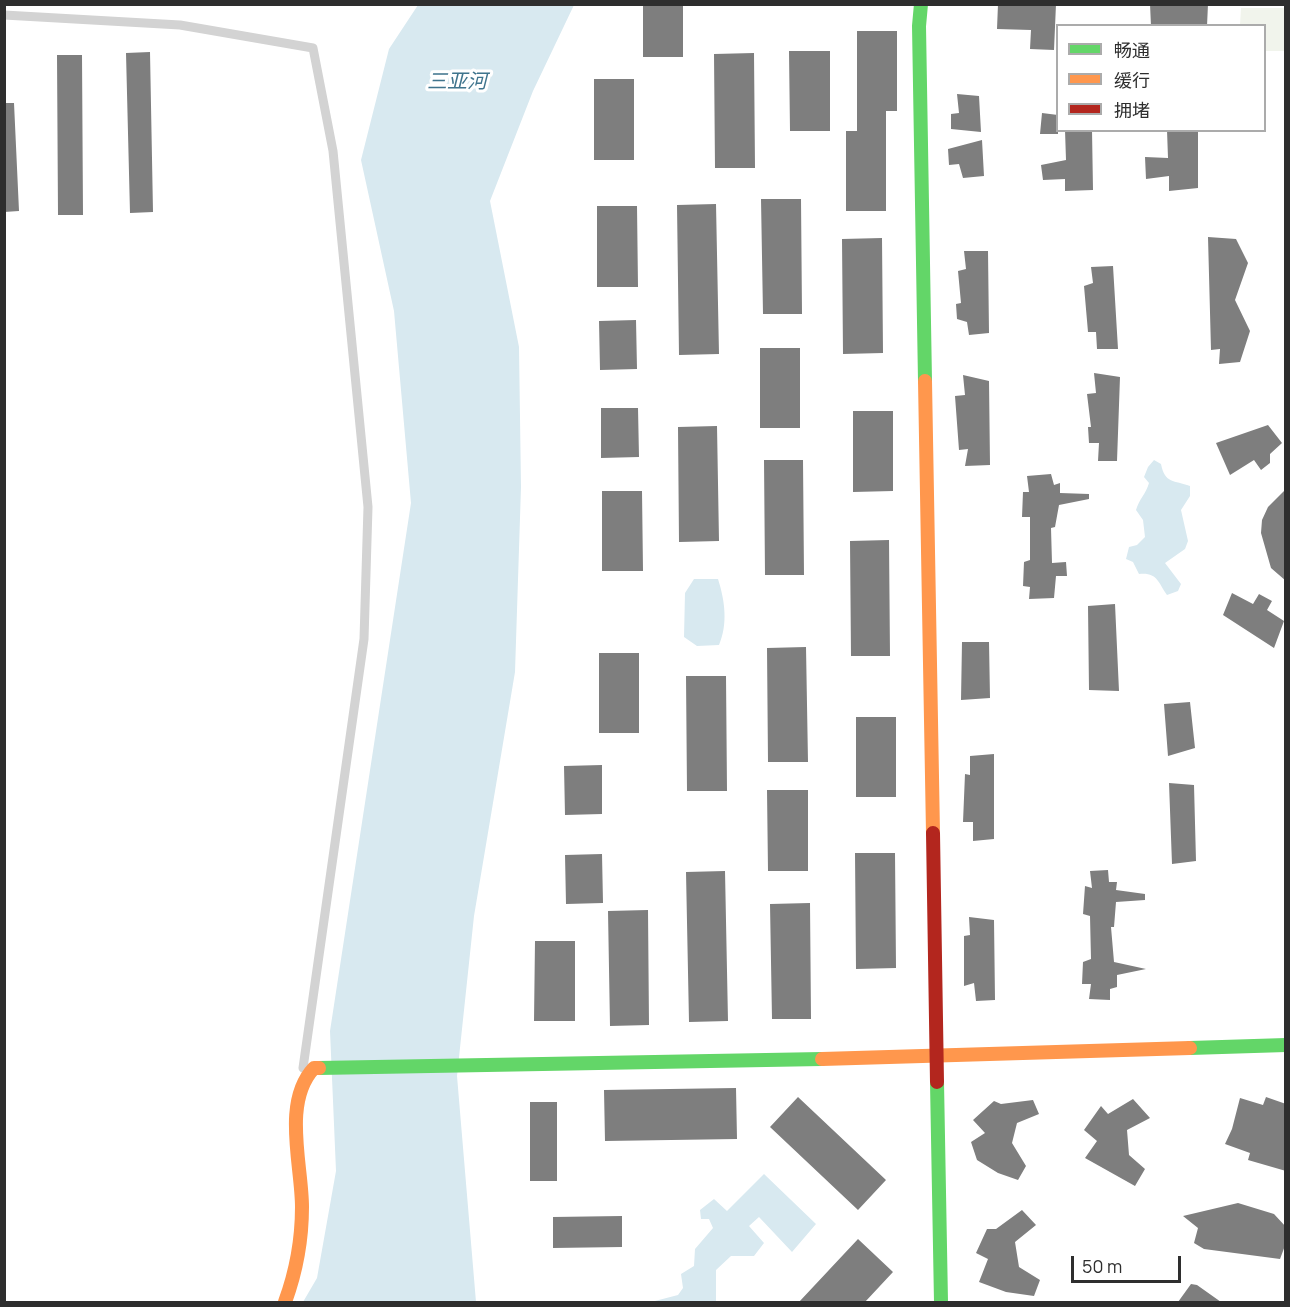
<!DOCTYPE html>
<html>
<head>
<meta charset="utf-8">
<style>
  body { margin:0 }
  #map { position:relative; width:1290px; height:1307px; overflow:hidden; background:#fff; font-family:Manrope,"Noto Sans SC",sans-serif }
  canvas { display:block }
  .frame { position:absolute; inset:0; border:6px solid #2e2e2e; pointer-events:none }
  .legend { position:absolute; left:1056px; top:24px; width:210px; height:108px; box-sizing:border-box; background:#fff; border:2px solid #ababab; margin:0; padding:8px 10px; list-style:none; font-size:18px; color:#2e2e2e }
  .legend li { display:flex; align-items:center; gap:12px; height:30px }
  .legend b { width:30px; border:2px solid #ababab }
  .scale { position:absolute; left:1071px; top:1256px; width:110px; height:27px; box-sizing:border-box; border:3px solid #2e2e2e; border-top:0; padding-left:8px; font-size:18px; line-height:21px; white-space:nowrap; color:#2e2e2e; -webkit-text-stroke:4px #fff; paint-order:stroke }
</style>
</head>
<body>
<div id="map">
<canvas width="1290" height="1307"></canvas>
<div class="frame"></div>
<ul class="legend">
<li><b style="height:8px;background:#63d668"></b>畅通</li>
<li><b style="height:8px;background:#ff974d"></b>缓行</li>
<li><b style="height:8px;background:#b3261e"></b>拥堵</li>
</ul>
<div class="scale">50 m</div>
</div>
<script>
const c = document.querySelector('canvas').getContext('2d');
c.lineJoin = 'round';
function fill(path, color) {
  c.fillStyle = color;
  c.fill(path, 'evenodd');
}
function trace(path, color, width, dash) {
  c.strokeStyle = color;
  c.lineWidth = width;
  c.lineCap = dash ? 'butt' : 'round';
  c.setLineDash(dash || []);
  c.stroke(path);
}
function label(font, color, halo, rows, align = 'center') {
  c.font = font + ' Manrope,"Noto Sans SC",sans-serif';
  c.lineWidth = 6;
  c.setLineDash([]);
  c.textBaseline = 'middle';
  c.strokeStyle = halo;
  c.fillStyle = color;
  for (const [text, x, y, turn = 0] of rows) {
    c.save();
    c.translate(x, y);
    c.rotate((+turn || 0) * Math.PI / 180);
    c.textAlign = isNaN(turn) ? turn : align;
    if (halo) c.strokeText(text, 0, 0);
    c.fillText(text, 0, 0);
    c.restore();
  }
}
fill(new Path2D(`
  M1241,8H1285V51H1265L1264,26L1240,25Z`), '#f1f4ec');
fill(new Path2D(`
  M418,5H574L533,91L490,201L519,347L521,487L515,672L474,916L457,1076L476,1302H303L317,1278L336,1171L330,1031L411,503L394,311L361,160L389,49Z
  M1154,460L1161,464C1165,484 1174,480 1190,486V496L1181,510L1188,541L1185,549L1165,563L1181,584L1178,591L1167,595C1158,582 1157,572 1139,574L1133,562L1126,559L1129,547L1137,545L1145,537L1143,520L1136,510C1139,499 1146,494 1149,483L1144,477L1148,467Z
  M694,579H718C725,601 728,624 719,645L697,646L684,637L685,593Z
  M764,1174L816,1224L792,1252L759,1217L749,1226L764,1243L754,1256H731L716,1270V1302H651L678,1295L683,1288L681,1274L694,1266L695,1249L713,1228L709,1219H701L700,1210L714,1199L727,1211Z`), '#d8e9f0');
fill(new Path2D(`
  M643,4H683V57H643Z
  M998,4H1056L1054,50L1030,49L1031,30L997,29Z
  M1150,4H1208L1207,26H1151Z
  M857,31H897V111H886V211H846V131H857Z
  M789,51H830V131H790Z
  M150,52L153,212L130,213L126,53Z
  M754,53L755,168H715L714,54Z
  M57,55H82L83,215H58Z
  M594,79H634V160H594Z
  M957,94L979,96L981,132L951,129V114L959,113Z
  M4,103H14L19,211L4,212Z
  M1042,113L1058,115V134H1040Z
  M1065,130H1092L1093,190L1065,191V179L1043,180L1041,165L1066,160Z
  M1167,130H1198V188L1169,191V176L1146,179L1145,157L1168,158Z
  M982,140L984,176L963,178L959,164L949,165L948,149Z
  M761,199H801L802,314H763Z
  M716,204L719,354L679,355L677,205Z
  M597,206H637L638,287H597Z
  M1208,237L1236,239L1248,263L1235,300L1250,331L1240,362L1219,364L1220,349L1211,350Z
  M882,238L883,353L843,354L842,239Z
  M964,251H988L989,333L969,335L967,322L957,319L956,304L961,303L958,271L966,269Z
  M1113,266L1118,349H1097L1096,332H1088L1084,286L1093,283L1091,267Z
  M636,320L637,369L600,370L599,321Z
  M760,348H800V428H760Z
  M1094,373L1120,377L1117,461H1098L1099,443H1089L1088,427H1091L1087,394L1096,393Z
  M963,375L989,381L990,465L965,466L968,449L959,450L955,396L965,395Z
  M601,408H638L639,457L601,458Z
  M853,411H893V491L853,492Z
  M1268,425L1282,443L1270,454V463L1261,470L1254,460L1230,475L1216,443Z
  M717,426L719,541L679,542L678,427Z
  M764,460H803L804,575H765Z
  M1051,474L1054,485L1060,483V493L1089,494V499L1059,505L1055,527L1051,528L1052,563L1066,562L1067,576H1056L1054,598L1029,599L1030,587L1023,586L1024,562L1030,560V517H1022L1023,492H1029L1027,476Z
  M1286,489V581L1271,568L1261,533L1262,520L1268,507Z
  M602,491H642L643,571H602Z
  M889,540L890,656H851L850,541Z
  M1232,593L1253,604L1259,594L1272,601L1267,610L1284,621L1274,648L1223,615Z
  M1115,604L1119,691L1089,690L1088,606Z
  M962,642H989L990,698L961,700Z
  M806,647L808,762H768L767,648Z
  M599,653H639V733H599Z
  M686,676H726L727,791H687Z
  M1190,702L1195,748L1168,756L1164,704Z
  M856,717H896V797H856Z
  M994,754V839L973,841V822H963L965,774L970,775V756Z
  M602,765V814L565,815L564,766Z
  M1169,783L1194,785L1196,861L1172,864Z
  M767,790H808V871H768Z
  M855,853H895L896,968L856,969Z
  M602,854L603,903L566,904L565,855Z
  M1108,870L1109,882H1117L1116,890L1145,894V900L1116,902L1114,927H1111L1114,962L1146,969L1117,975V987L1110,989V1000L1089,999L1091,984H1082L1083,962L1091,959L1090,916L1083,914L1085,886L1092,888L1090,871Z
  M725,871L728,1021L689,1022L686,872Z
  M810,903L811,1019H772L770,904Z
  M648,910L649,1025L610,1026L608,911Z
  M969,917L994,920L995,1000L976,1001L974,983L964,986V936L970,935Z
  M535,941H575V1021H534Z
  M736,1088L737,1139L605,1141L604,1090Z
  M798,1097L886,1180L858,1210L770,1127Z
  M1266,1097L1286,1104V1171L1248,1160L1250,1153L1225,1144L1232,1129L1240,1098L1263,1105Z
  M1133,1099L1150,1118L1127,1130L1129,1155L1145,1169L1135,1186L1085,1158L1097,1141L1084,1130L1101,1106L1108,1114Z
  M1033,1100L1039,1114L1017,1123L1012,1143L1026,1166L1018,1180L998,1173L977,1160L971,1142L985,1133L973,1120L994,1101L1001,1104Z
  M530,1102H557V1181H530Z
  M1238,1203L1274,1214L1286,1227V1243L1280,1259L1204,1249L1194,1243L1198,1228L1183,1216Z
  M1022,1210L1036,1225L1015,1242L1019,1267L1040,1280L1034,1296L1006,1292L979,1282L988,1259L976,1253L987,1229H996Z
  M622,1216V1247L553,1248V1217Z
  M858,1239L893,1272L865,1302H799Z
  M1191,1284L1197,1285L1221,1302H1178Z`), '#7e7e7e');
trace(new Path2D(`
  M4,15L180,25L313,48L333,151L368,507L364,639L303,1068`), '#d3d3d3', 9);
trace(new Path2D(`
  M921,4L919,26L925,381
  M1190,1048L1286,1045
  M319,1068L822,1059
  M937,1082L941,1302`), '#63d668', 14);
trace(new Path2D(`
  M925,381L933,833
  M822,1059L1190,1048
  M285,1302C296,1272 302,1239 302,1207C302,1165 282,1102 314,1068H319`), '#ff974d', 14);
trace(new Path2D(`
  M933,833L937,1082`), '#b3261e', 14);
label('italic 20px', '#3f748d', '#fff', [
  ["三亚河",457,82]
]);
</script>
</body>
</html>
